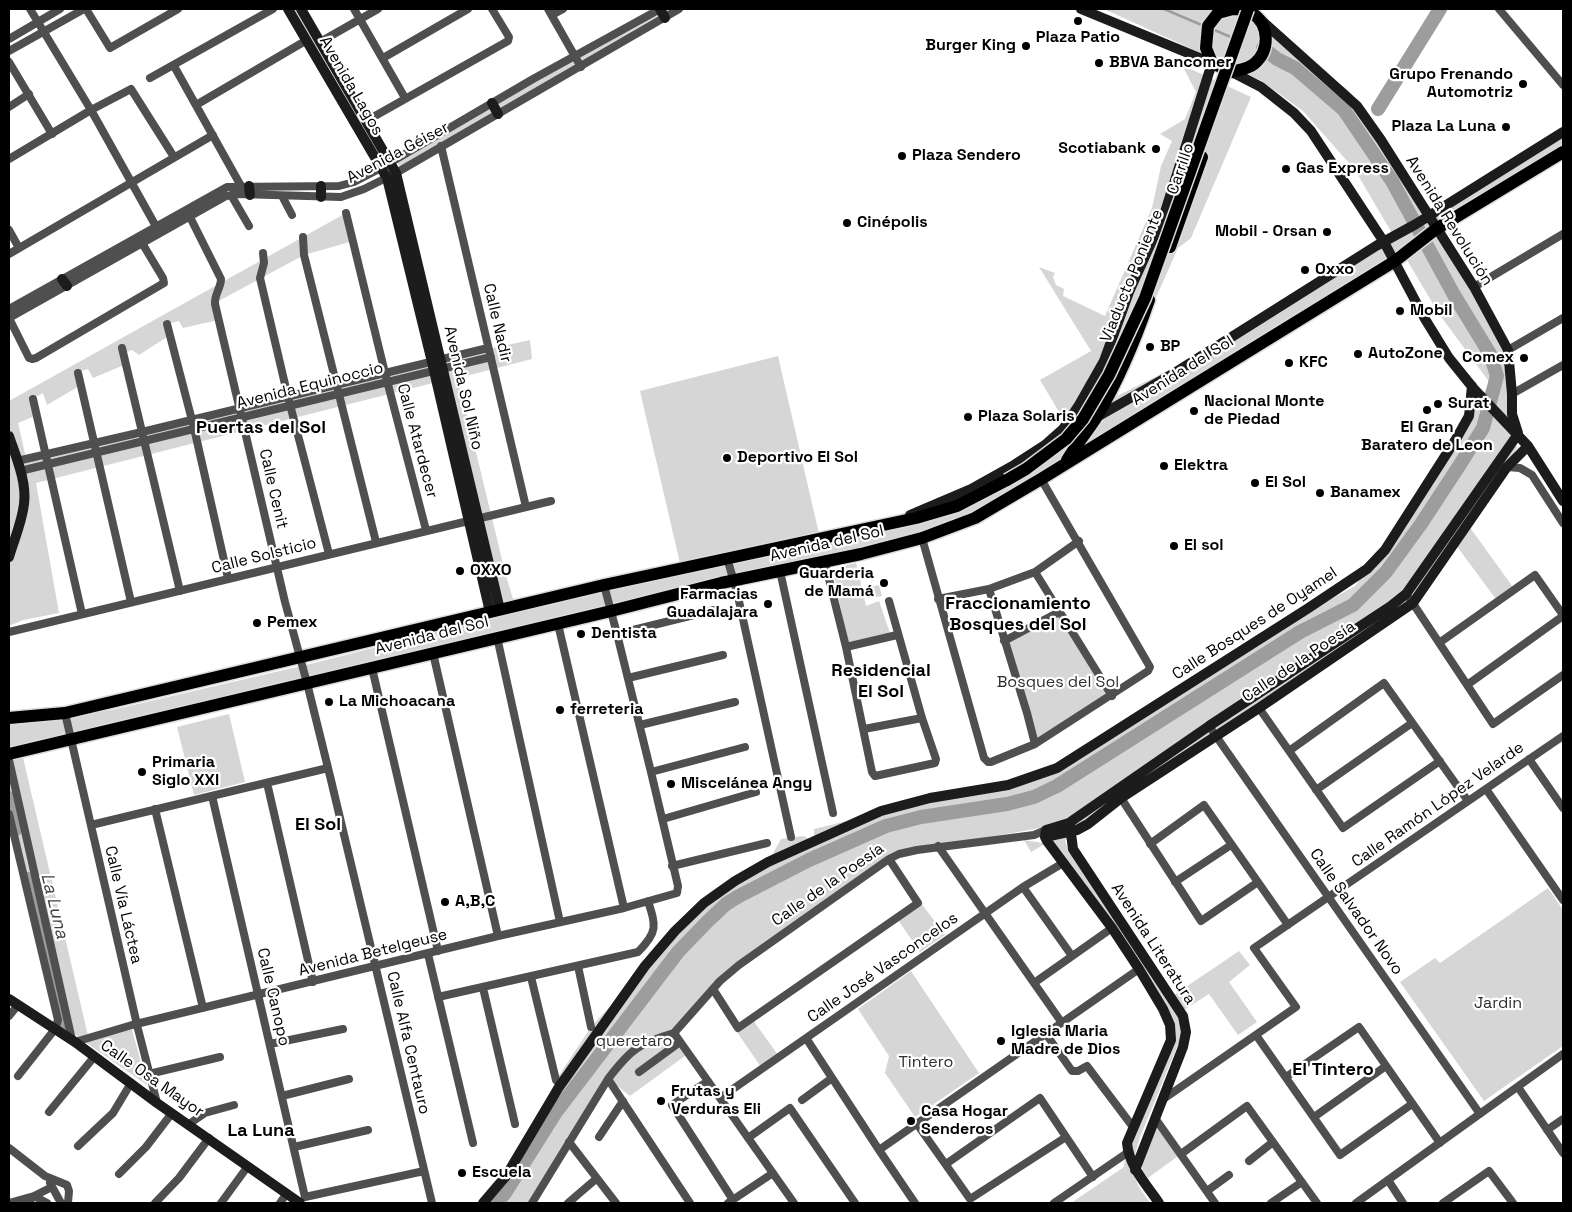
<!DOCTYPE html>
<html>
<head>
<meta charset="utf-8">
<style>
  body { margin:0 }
  #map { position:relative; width:1572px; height:1212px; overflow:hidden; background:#fff; font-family:"Space Grotesk",sans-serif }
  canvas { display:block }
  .frame { position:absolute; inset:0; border:10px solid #000; pointer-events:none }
</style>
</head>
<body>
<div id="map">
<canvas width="1572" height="1212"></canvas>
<div class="frame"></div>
</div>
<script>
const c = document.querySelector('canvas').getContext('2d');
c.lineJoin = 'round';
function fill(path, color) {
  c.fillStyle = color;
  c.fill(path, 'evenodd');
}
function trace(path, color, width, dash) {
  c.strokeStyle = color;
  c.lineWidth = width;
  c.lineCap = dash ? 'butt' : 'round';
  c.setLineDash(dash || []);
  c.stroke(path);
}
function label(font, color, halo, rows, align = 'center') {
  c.font = font + ' "Space Grotesk",sans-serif';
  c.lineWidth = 4.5;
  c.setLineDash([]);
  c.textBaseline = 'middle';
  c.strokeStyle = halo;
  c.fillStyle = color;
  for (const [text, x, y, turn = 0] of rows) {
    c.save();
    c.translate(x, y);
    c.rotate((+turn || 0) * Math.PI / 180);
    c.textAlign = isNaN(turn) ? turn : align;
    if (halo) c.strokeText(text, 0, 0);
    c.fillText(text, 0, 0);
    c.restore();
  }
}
fill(new Path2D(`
  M288,9H301L396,176L438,360L530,340L532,359L458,378L506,576L517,612L682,572L640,391L778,356L820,538L932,512L1014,465L1065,422L1040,380L1091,351L1039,267L1055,273L1053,277L1056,285L1064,289L1063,296L1105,316L1152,208L1161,166L1172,141L1160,134L1185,119L1196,92L1182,65L1251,97L1191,238L1178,248L1111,399L1245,332L1396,240L1355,170L1303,111L1260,80L1104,9H1222L1267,26L1349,91L1434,218L1563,138V146L1439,225L1508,350L1513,444L1518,447L1466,522L1515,590L1498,602L1453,541L1411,600L1081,824L1065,841L1069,852L1171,997L1239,951L1250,965L1229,982L1257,1022L1238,1035L1209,994L1179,1013L1182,1035L1140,1137L1131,1169L1139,1187L1150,1203H1071L1124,1167L1126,1149L1174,1032L1160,1003L1048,842L1031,852L1024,840L1043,843L1397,603L1413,583L1374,617L1069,823L938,846L889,859L739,965L674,1033L689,1053L630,1096L609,1079L530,1203H483L532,1133L556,1080L591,1027L638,976L685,922L768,862L781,839L803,836L814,841V829L966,792L1079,760L1278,628L1355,586L1412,509L1490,383L1439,314L1401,250L1297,319L1062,464L932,532L21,749L89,1040L132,1029L147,1085L78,1037L61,1022L9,821V724L112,710L314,663L491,618L433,383L36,483L59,613L23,620L9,626V401L346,213L353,241L304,255L215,303L218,320L183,328L179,321L167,324L170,335L139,355L132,350L124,353V365L93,378L88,369L81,371V385L47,405L43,393L34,398L37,415L18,423L26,458L432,361L387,178Z
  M662,9H670L400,167L397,162Z
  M856,563L866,606L879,601L891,636L848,646L833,569Z
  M879,585L882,596L868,598L865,588Z
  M1059,612L1112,696L1035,744L1004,641Z
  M229,714L245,782L194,795L177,727Z
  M1548,888L1563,910V1046L1484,1101L1400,982L1435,958L1440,963Z
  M921,903L945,935L920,952L898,920Z
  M911,971L979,1073L915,1117L885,1073L889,1056L858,1009Z
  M753,1020L778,1055L761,1067L737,1032Z
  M1156,1124L1178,1156L1148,1178L1143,1171L1141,1161Z`), '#d6d6d6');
trace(new Path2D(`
  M1164,9L1204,26
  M1212,29L1233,38`), '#9d9d9d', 2.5);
trace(new Path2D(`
  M1378,109L1440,9
  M9,798L16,829
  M28,879L63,1023
  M496,1203L505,1193L556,1112L678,952L708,921L726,904L739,896L809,860L886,826L921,817L1007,804L1034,797L1057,786L1300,632L1353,605L1386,572L1421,524L1459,466L1483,428L1497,376L1490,354L1454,295L1392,181L1344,110L1295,68L1277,59L1263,48`), '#9d9d9d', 14);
const primary = new Path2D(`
  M1233,9C1240,9 1247,9 1252,13C1270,25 1270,51 1254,64C1248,69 1238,70 1232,72L1212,63L1206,48L1208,26L1218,13Z
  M1170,247L1202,157
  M1067,460C1076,445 1087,432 1096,418C1118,381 1135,341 1149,300
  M9,718L65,713L604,585L916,518L957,506L1007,480
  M9,754L611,611L721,583L861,554L922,538L975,518L1041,479L1395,261L1436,229L1563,152`);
trace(primary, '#dbdbdb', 15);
trace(new Path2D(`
  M30,9L91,110L158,230
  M86,9L110,48L178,9
  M354,9L405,98
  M548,9L581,67
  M1499,9L1563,85
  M552,15L563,9
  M9,39L60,9
  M320,42L378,9
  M9,51L84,9
  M383,58L468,9
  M9,62L52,134
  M174,66L241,186
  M150,78L273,9
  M196,105L307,40
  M9,107L29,94
  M366,121L508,41L509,37L492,9
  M441,146L526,507
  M9,159L91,110L131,89L174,157
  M231,195L249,226
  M282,196L292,215
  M346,213L385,373L426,530
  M190,217L221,279C221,288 214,295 215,304L285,602L307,683L330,776L432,1203
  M9,230L19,248
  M303,237L304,255L376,542
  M263,253L264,263L260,278L288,397L329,554
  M9,254L213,135
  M1474,287L1563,234
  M9,309L227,187L339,186L354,182L381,168L533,79L660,9
  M9,318L226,196L239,194L341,197L364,189L396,173L679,9
  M9,318L29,358L32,359L36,358L164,283L163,278L142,243
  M167,324L194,428L228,578
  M122,348L180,591
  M1508,350L1563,318
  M78,373L131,602
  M1512,394L1563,365
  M33,399L82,614
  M17,461L142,432L488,348
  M1507,467L1520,468L1532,475L1563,523
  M20,471L491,357
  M922,538L984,758L988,762H991L1035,744L1148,671L1150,667L1041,479
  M727,558L737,592L791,837
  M825,563L846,647L872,772L875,776L935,763L936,759L922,718L889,601
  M780,571L833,813
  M1035,572L1112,696
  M989,589L1027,713L1035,744
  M938,599L989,589L1035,572L1079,541
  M1410,599L1493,724L1563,675
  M558,624L624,908
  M9,632L551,501
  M617,634L714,610
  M497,637L560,922
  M1004,641L1059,612
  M1439,643L1535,575L1563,615
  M846,647L897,635
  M433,653L498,936
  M372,668L438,951
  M628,678L723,655
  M1467,685L1563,616
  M1259,708L1343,828L1440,761
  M65,713L138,1029L157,1103
  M640,725L735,702
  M1209,726L1480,1114
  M864,729L922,718
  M1289,751L1384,683L1468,801
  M1529,759L1563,808
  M9,760L72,1040
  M651,772L745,747
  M267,783L313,982
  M1486,789L1563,900
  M1316,790L1412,723
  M212,796L305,1197
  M1121,798L1201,921L1258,882
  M155,809L203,1008
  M9,814L58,1020L55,1029L18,1076
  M663,819L756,792
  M91,825L328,768
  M1150,844L1204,805L1288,925
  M938,846L1062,1023
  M672,866L767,843
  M1175,882L1231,845
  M1023,887L1072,956
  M428,954L473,1143
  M578,966L591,1027
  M531,977L556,1080
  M1034,983L1112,928
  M483,988L515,1124
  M713,989L738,1028L918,903L889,859
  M438,997L638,952C658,932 656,926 648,901
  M9,1016L18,1005
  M674,1033L720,981L739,965L889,859L899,854L917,850L1034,835L1046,830
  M674,1033L794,1203
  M1046,1034L1072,1071H1078L1087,1066L1133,1127
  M1256,1035L1340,1155L1412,1104
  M806,1038L879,1150L915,1203
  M75,1042L132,1025L498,936L624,908L677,893L678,886L651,772L617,634L604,585
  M270,1044L343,1029
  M639,1072L680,1042
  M149,1074L220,1057
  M1286,1077L1359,1027L1440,1143
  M608,1079L690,1203
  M708,1081L672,1105L733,1200
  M1518,1087L1563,1153
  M282,1096L349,1079
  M720,1098L1023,887L1063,863
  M802,1100L832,1078
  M1162,1100L1296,1007L1254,948L1563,736
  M49,1112L94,1057
  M1314,1117L1386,1066
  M1155,1118L1215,1203
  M189,1124L205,1113L234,1105
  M917,1124L970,1199L1066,1137
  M1547,1130L1563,1119
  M599,1137L623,1101
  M748,1138L790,1108L855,1203
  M569,1142L616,1203
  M78,1146L113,1113L131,1083
  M294,1147L368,1130
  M9,1148L45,1176L67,1185L69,1191L68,1203
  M879,1150L1139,969
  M1181,1154L1247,1106L1317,1203
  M1249,1161L1273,1142
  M946,1164L1040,1098L1093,1177
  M119,1174L146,1147L172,1113
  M1388,1180L1403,1203
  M50,1183L61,1203
  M1207,1191L1229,1175
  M305,1197L424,1171
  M9,1203L34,1196L52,1187
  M28,1203L34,1196L47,1203
  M155,1203L179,1178L209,1138
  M221,1203L248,1166
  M280,1203L287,1193
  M532,1203L608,1079C630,1050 639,1043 674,1033
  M568,1203L596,1179
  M728,1203L773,1173
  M1054,1203L1127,1153
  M1271,1203L1302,1182
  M1356,1203L1563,1054
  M1443,1203L1489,1171L1513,1203`), '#4f4f4f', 8);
trace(new Path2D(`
  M288,9L387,178L432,362L490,612
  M301,9L396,173L500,610
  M660,9L665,18
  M1261,20L1357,106L1381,140L1474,287L1508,350L1512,394V414L1518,433
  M1232,72L1261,87L1294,113L1311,131L1384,242L1425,319L1449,358L1474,389L1528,446L1563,501
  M492,103L498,114
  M249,186L250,195
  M321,186V197
  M62,279L67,286
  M1097,417L1176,372L1376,246L1416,224L1563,132
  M9,436C16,457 27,482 24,504C22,522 14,540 9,557
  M910,515L971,489L1014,465L1045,445L1063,429L1079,405L1104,361L1129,292L1165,212L1212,63L1081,9
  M1070,826L1073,849L1183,1016L1186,1032L1183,1047L1135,1170
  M1045,837L1077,830L1088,824L1121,798L1259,708L1413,603L1507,467L1528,446
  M9,999L75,1042L157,1103L300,1203
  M483,1203L506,1176L559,1087L645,966L675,931L704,903L735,881L768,862L881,811L930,798L1008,785L1057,768L1307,609L1367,569L1385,550L1456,439L1469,416L1472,386
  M1159,1203C1146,1184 1129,1166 1127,1143L1171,1040L1170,1025L1163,1009L1139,969L1112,928L1047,841L1045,837L1046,830L1069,823L1076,818L1209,726L1391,606L1406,594L1518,434`), '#1c1c1c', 10);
trace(primary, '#000', 12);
const primaryBridge = new Path2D(`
  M1007,480L1026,469L1066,439L1083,419L1109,375L1145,298L1248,9`);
trace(primaryBridge, '#dbdbdb', 15, []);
trace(primaryBridge, '#000', 12);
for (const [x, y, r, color] of [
  [1078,21,5,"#000"],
  [1026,46,5,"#000"],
  [1099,63,5,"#000"],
  [1523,84,5,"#000"],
  [1506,127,5,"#000"],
  [1156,149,5,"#000"],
  [902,156,5,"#000"],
  [1286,169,5,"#000"],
  [847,223,5,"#000"],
  [1327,232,5,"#000"],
  [1305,270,5,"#000"],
  [1400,311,5,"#000"],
  [1150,347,5,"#000"],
  [1358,354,5,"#000"],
  [1524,358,5,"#000"],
  [1289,363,5,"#000"],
  [1438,404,5,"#000"],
  [1427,410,5,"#000"],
  [1194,411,5,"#000"],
  [968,417,5,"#000"],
  [727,458,5,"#000"],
  [1164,466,5,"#000"],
  [1255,483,5,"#000"],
  [1320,493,5,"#000"],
  [1174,546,5,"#000"],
  [460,571,5,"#000"],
  [884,583,5,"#000"],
  [768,604,5,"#000"],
  [257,623,5,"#000"],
  [581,634,5,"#000"],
  [329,702,5,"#000"],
  [560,710,5,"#000"],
  [142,772,5,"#000"],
  [671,784,5,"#000"],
  [445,902,5,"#000"],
  [1001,1041,5,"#000"],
  [661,1101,5,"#000"],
  [911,1121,5,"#000"],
  [462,1173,5,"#000"]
]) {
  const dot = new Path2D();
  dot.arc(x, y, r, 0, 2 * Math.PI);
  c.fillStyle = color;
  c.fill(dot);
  trace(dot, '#fff', 2);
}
label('bold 16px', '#000', '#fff', [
  ["Plaza Patio",1078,38,"center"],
  ["Burger King",1016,46,"right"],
  ["BBVA Bancomer",1109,63],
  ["Grupo Frenando",1513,75,"right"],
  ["Automotriz",1513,93,"right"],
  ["Plaza La Luna",1496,127,"right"],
  ["Scotiabank",1146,149,"right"],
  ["Plaza Sendero",912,156],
  ["Gas Express",1296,169],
  ["Cinépolis",857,223],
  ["Mobil - Orsan",1317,232,"right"],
  ["Oxxo",1315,270],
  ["Mobil",1410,311],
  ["BP",1160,347],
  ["AutoZone",1368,354],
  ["Comex",1514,358,"right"],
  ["KFC",1299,363],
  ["Nacional Monte",1204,402],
  ["de Piedad",1204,420],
  ["Surat",1448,404],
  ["Plaza Solaris",978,417],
  ["El Gran",1427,428,"center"],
  ["Baratero de Leon",1427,446,"center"],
  ["Deportivo El Sol",737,458],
  ["Elektra",1174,466],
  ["El Sol",1265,483],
  ["Banamex",1330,493],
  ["El sol",1184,546],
  ["OXXO",470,571],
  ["Guarderia",874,574,"right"],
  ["de Mamá",874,592,"right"],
  ["Farmacias",758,595,"right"],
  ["Guadalajara",758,613,"right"],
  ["Pemex",267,623],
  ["Dentista",591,634],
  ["La Michoacana",339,702],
  ["ferreteria",570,710],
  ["Primaria",152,763],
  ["Siglo XXI",152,781],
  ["Miscelánea Angy",681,784],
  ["A,B,C",455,902],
  ["Iglesia Maria",1011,1032],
  ["Madre de Dios",1011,1050],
  ["Frutas y",671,1092],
  ["Verduras Eli",671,1110],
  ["Casa Hogar",921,1112],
  ["Senderos",921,1130],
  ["Escuela",472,1173]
], 'left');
label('16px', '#000', '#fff', [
  ["Avenida Lagos",351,86,60],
  ["Avenida Géiser",398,153,-28],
  ["Carrillo",1181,169,-71],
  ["Avenida Revolución",1449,221,58],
  ["Viaducto Poniente",1132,276,-68],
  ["Calle Nadir",497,323,77],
  ["Avenida del Sol",1183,371,-32],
  ["Avenida Equinoccio",310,386,-14],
  ["Avenida Sol Niño",463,388,77],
  ["Calle Atardecer",417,441,75],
  ["Calle Cenit",273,489,77],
  ["Avenida del Sol",827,544,-13],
  ["Calle Solsticio",264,556,-14],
  ["Calle Bosques de Oyamel",1255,624,-33],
  ["Avenida del Sol",432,636,-14],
  ["Calle de la Poesía",1299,662,-34],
  ["Calle Ramón López Velarde",1438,805,-35],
  ["Calle de la Poesía",828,885,-35],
  ["Calle Vía Láctea",123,905,77],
  ["Calle Salvador Novo",1356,912,55],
  ["Avenida Literatura",1153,944,57],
  ["Avenida Betelgeuse",373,953,-14],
  ["Calle José Vasconcelos",883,968,-35],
  ["Calle Canopo",273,997,77],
  ["Calle Alfa Centauro",408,1043,77],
  ["Calle Osa Mayor",152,1079,35]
]);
label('16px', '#2d2d2d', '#fff', [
  ["Bosques del Sol",1058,683],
  ["Jardin",1498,1004],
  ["queretaro",634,1042],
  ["Tintero",926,1063]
]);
label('bold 18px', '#000', '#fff', [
  ["Puertas del Sol",261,428],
  ["Fraccionamiento",1018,604],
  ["Bosques del Sol",1018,625],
  ["Residencial",881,671],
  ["El Sol",881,692],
  ["El Sol",318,825],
  ["El Tintero",1333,1070],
  ["La Luna",261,1131]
]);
label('italic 18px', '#3e3e3e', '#fff', [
  ["La Luna",54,906,76]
]);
</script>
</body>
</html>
